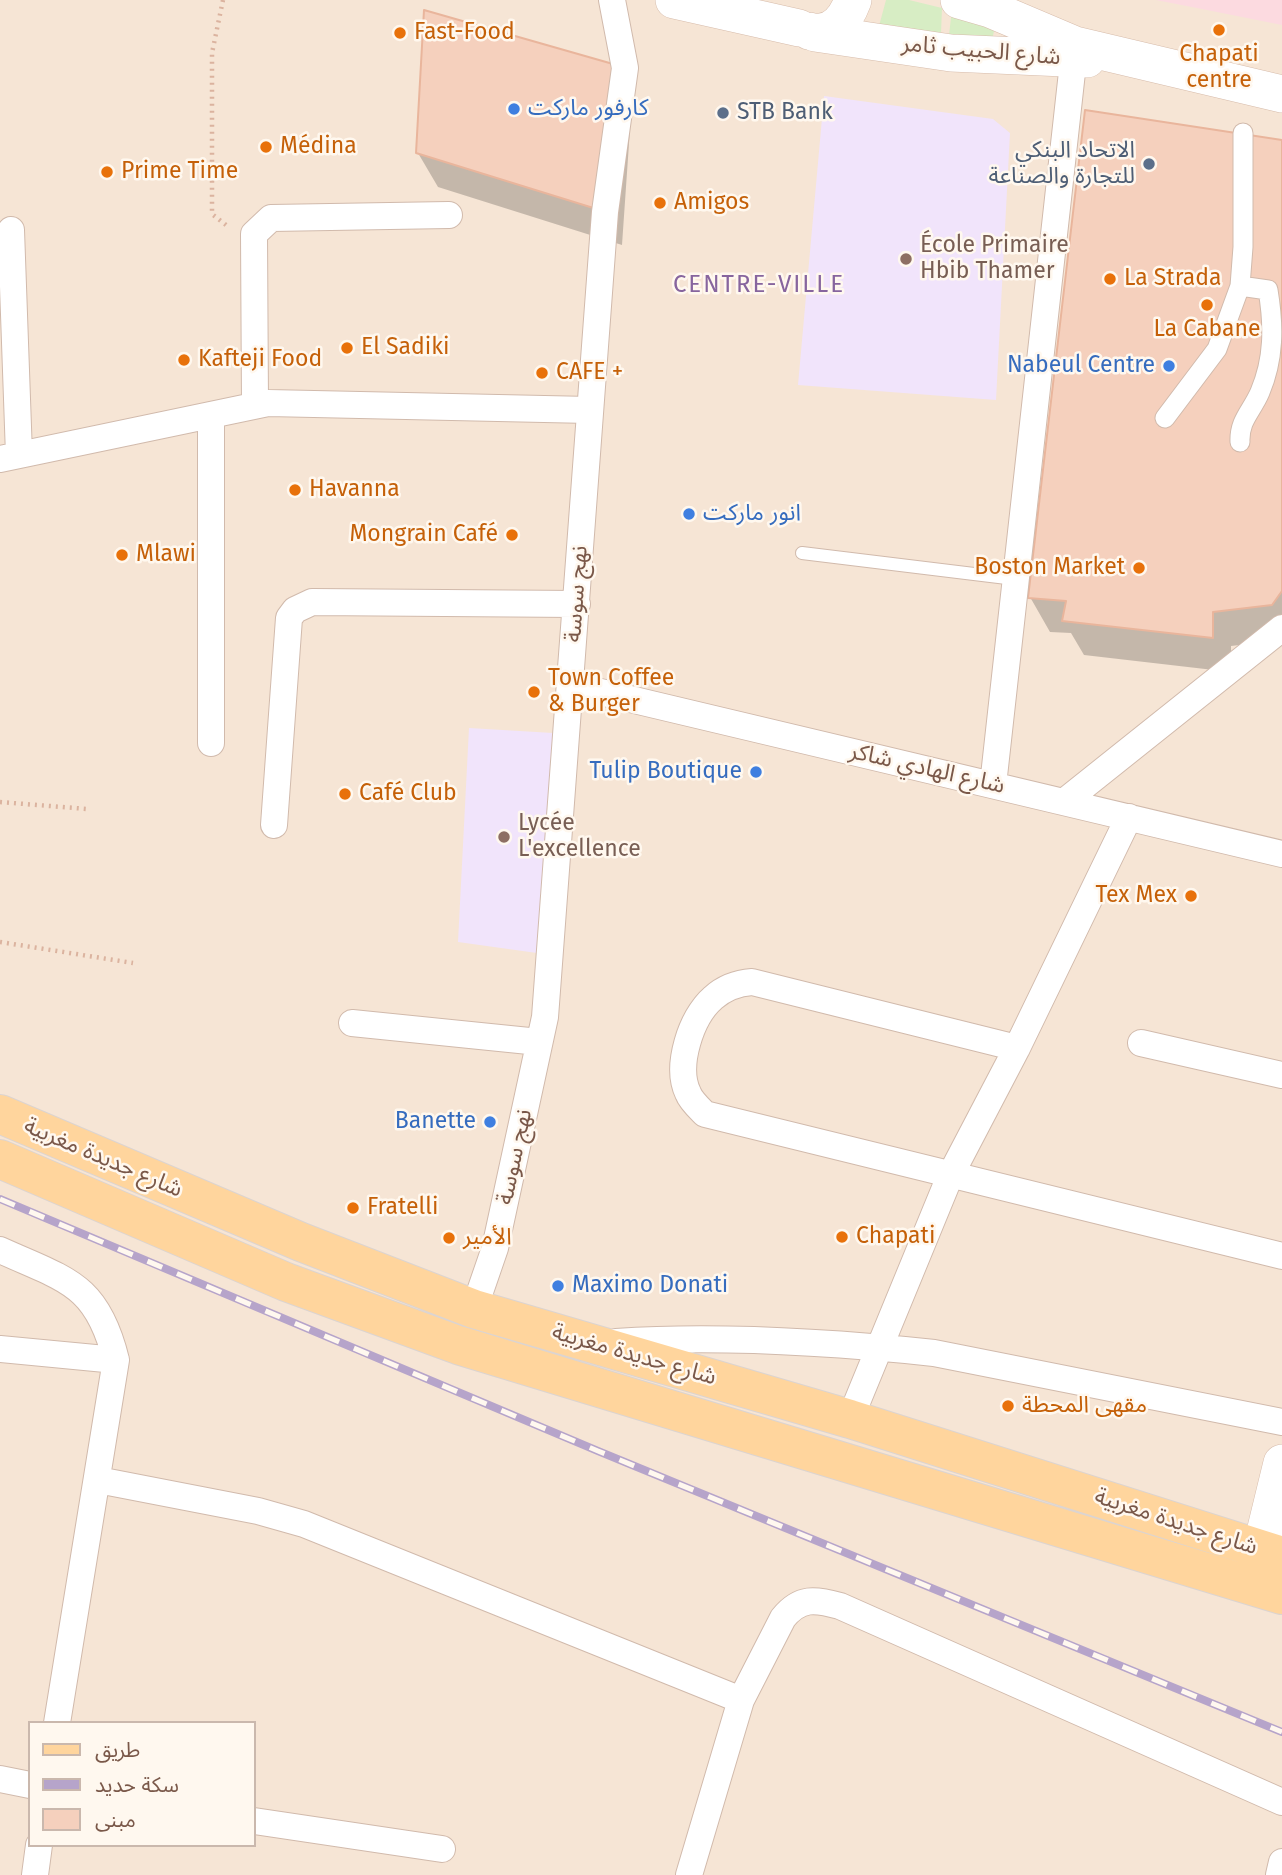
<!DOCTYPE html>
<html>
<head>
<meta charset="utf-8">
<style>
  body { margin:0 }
  #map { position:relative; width:1282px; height:1875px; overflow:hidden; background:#fef4e7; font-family:"Fira Sans","Noto Sans Arabic",sans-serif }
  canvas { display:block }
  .legend { position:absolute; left:28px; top:1721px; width:228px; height:126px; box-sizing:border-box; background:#fff8ef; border:2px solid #cab8ad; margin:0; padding:9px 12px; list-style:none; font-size:21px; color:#7a5849 }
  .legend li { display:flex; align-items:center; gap:14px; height:35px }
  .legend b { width:35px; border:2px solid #cab8ad }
</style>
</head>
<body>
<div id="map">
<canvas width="1282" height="1875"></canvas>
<ul class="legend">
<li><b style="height:9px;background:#ffd59d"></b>طريق</li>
<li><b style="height:9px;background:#b6a4ca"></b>سكة حديد</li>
<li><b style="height:19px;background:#f5d0bd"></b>مبنى</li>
</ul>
</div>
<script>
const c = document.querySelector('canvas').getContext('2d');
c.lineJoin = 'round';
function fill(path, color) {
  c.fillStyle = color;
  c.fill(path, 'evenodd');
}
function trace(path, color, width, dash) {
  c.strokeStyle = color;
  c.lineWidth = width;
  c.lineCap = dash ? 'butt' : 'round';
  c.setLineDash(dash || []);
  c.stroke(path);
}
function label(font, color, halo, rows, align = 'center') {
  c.font = font + ' "Fira Sans","Noto Sans Arabic",sans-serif';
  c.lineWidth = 5;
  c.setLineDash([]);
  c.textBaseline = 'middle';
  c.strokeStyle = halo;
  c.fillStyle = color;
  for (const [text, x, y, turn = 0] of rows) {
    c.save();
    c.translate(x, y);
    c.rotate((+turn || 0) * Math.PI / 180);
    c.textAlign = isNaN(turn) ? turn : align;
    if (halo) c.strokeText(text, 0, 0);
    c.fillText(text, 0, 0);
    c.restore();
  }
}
fill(new Path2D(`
  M0,0H1282V1875H0ZM30,1723H254V1845H30Z`), '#f6e5d5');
fill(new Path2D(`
  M824,96L993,119L1010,133L996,400L798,385Z
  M469,728L553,733L537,953L458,942Z`), '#f1e4fb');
fill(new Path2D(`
  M1156,0H1282V25L1207,10Z`), '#fcdae0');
fill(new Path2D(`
  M886,0H909L942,8L941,33L879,26Z
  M952,9L996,22L992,40L949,35Z`), '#d7edc4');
fill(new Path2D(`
  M632,100L622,245L438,187L418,153Z
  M1282,142V640L1231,646V672L1084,655L1071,633L1050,632L1030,597Z`), '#0003');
const building = new Path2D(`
  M424,10L613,64L603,211L416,153Z
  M1085,110L1282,140V591L1272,605L1213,612V638L1062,621L1066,601L1028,598Z`);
fill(building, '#f5d0bd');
trace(building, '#e9b59c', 2);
const service = new Path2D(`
  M802,553L1015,579`);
const pedestrian = new Path2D(`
  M1240,286L1268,290C1274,326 1274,359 1260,392C1252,411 1239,420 1240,442
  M1165,418L1217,349L1240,286L1243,247V133`);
const minor = new Path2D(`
  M11,230L19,455
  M255,405L254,234L271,218L449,215
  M0,459L268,403L590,410
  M571,685L1282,854
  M211,743V415
  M993,785L1075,45
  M1064,802L1282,628
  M274,825L289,618L295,610L312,602L577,604
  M352,1023L539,1042
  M1141,1043L1282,1075
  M1017,1048L752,982C738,983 724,988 713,998C691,1017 675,1066 688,1093C691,1101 699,1108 705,1114L1282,1256
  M0,1250C66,1280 97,1283 116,1360L57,1723
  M474,1309L495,1248L545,1017L605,212L625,68L612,0
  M616,1342C721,1335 829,1342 934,1353L1282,1422
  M0,1349L116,1360
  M850,1419L950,1176L1017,1048L1129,817
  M98,1480L258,1511L304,1524L741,1700
  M0,1779L30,1785
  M254,1821L442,1849
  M35,1875L39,1845
  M689,1875L741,1700L783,1618C800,1597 815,1599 840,1606L1282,1802
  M1279,1875L1282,1862`);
const secondary = new Path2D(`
  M674,0L799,28
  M959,0L990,9L1075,45L1282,94
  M809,31C832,38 846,19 853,0
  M815,33L951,53L1087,59
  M1261,1549L1282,1463`);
const primary = new Path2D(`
  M0,1114L301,1242L474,1309L850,1419L1282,1556
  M0,1159L286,1282L458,1345L1282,1595`);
trace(service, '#d1baac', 14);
trace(pedestrian, '#d1baac', 21);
trace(minor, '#d1baac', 28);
trace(secondary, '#d7bcab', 38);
trace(primary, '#dcd4d0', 40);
trace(new Path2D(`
  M223,0L212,53V214L226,225
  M0,802L87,809
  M0,942L133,963`), '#dbb39f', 4.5, [2, 5]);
trace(service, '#fff', 12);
trace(pedestrian, '#fff', 19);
trace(minor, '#fff', 26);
trace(secondary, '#fff', 37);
trace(primary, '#ffd59d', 38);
const rail = new Path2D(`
  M0,1199L598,1451L1282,1732`);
trace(rail, '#b6a4ca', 8);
trace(rail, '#fff8ef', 5, [16]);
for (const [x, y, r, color] of [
  [1219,30,7,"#e8710a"],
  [400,33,7,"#e8710a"],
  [514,109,7,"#3f7fe0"],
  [723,113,7,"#5c6f8a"],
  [266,147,7,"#e8710a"],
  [1149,164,7,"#5c6f8a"],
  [107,172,7,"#e8710a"],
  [660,203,7,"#e8710a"],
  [906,259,7,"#8d6e63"],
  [1110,279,7,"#e8710a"],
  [1207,305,7,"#e8710a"],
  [347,348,7,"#e8710a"],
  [184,360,7,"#e8710a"],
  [1169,366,7,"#3f7fe0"],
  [542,373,7,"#e8710a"],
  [295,490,7,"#e8710a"],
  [689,514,7,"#3f7fe0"],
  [512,535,7,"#e8710a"],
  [122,555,7,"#e8710a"],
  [1139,568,7,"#e8710a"],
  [534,692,7,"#e8710a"],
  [756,772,7,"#3f7fe0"],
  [345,794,7,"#e8710a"],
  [504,837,7,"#8d6e63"],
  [1191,896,7,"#e8710a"],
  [490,1122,7,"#3f7fe0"],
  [353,1208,7,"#e8710a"],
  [842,1237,7,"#e8710a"],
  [449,1238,7,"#e8710a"],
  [558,1286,7,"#3f7fe0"],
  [1008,1406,7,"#e8710a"]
]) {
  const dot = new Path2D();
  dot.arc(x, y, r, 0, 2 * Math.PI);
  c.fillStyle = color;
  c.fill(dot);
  trace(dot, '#fff8ef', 2.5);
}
label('23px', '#c56008', '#fff8ef', [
  ["Fast-Food",414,33],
  ["Chapati",1219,55,"center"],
  ["centre",1219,81,"center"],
  ["Médina",280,147],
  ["Prime Time",121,172],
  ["Amigos",674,203],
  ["La Strada",1124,279],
  ["La Cabane",1207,330,"center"],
  ["El Sadiki",361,348],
  ["Kafteji Food",198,360],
  ["CAFE +",556,373],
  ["Havanna",309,490],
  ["Mongrain Café",498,535,"right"],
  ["Mlawi",136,555],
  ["Boston Market",1125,568,"right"],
  ["Town Coffee",548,679],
  ["& Burger",548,705],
  ["Café Club",359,794],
  ["Tex Mex",1177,896,"right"],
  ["Fratelli",367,1208],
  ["Chapati",856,1237],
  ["الأمير",463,1238],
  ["مقهى المحطة",1022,1406]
], 'left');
label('23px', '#7a5849', '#fff8ef', [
  ["شارع الحبيب ثامر",981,51,5],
  ["نهج سوسة",577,594,-86],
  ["شارع الهادي شاكر",927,769,13],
  ["نهج سوسة",515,1157,-78],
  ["شارع جديدة مغربية",103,1158,23],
  ["شارع جديدة مغربية",634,1355,16],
  ["شارع جديدة مغربية",1176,1522,18]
]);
label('23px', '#366cbe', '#fff8ef', [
  ["كارفور ماركت",528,109],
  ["Nabeul Centre",1155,366,"right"],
  ["انور ماركت",703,514],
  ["Tulip Boutique",742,772,"right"],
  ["Banette",476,1122,"right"],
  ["Maximo Donati",572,1286]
], 'left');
label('23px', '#4e5e75', '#fff8ef', [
  ["STB Bank",737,113],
  ["الاتحاد البنكي",1135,151,"right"],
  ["للتجارة والصناعة",1135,177,"right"]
], 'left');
label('23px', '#785e54', '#fff8ef', [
  ["École Primaire",920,246],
  ["Hbib Thamer",920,272],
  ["Lycée",518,824],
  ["L'excellence",518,850]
], 'left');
c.letterSpacing = '2px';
label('24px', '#87659e', '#fff8ef', [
  ["CENTRE-VILLE",759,285]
]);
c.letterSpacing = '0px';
</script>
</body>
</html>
